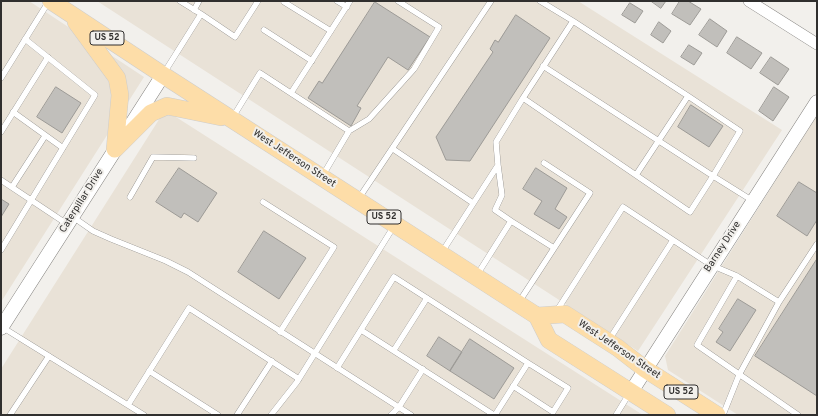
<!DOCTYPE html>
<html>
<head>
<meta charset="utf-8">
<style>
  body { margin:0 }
  #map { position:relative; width:818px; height:416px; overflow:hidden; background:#f2f0ec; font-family:Overpass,sans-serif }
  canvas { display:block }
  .frame { position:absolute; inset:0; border:2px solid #302f2e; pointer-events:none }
</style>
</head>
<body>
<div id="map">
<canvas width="818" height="416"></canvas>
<div class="frame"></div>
</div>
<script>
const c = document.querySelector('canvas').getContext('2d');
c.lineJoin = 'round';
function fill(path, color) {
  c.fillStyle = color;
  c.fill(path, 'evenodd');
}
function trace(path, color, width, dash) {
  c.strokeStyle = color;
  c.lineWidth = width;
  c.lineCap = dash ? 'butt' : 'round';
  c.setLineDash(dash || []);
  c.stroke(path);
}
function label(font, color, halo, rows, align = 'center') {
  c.font = font + ' Overpass,sans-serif';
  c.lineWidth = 4;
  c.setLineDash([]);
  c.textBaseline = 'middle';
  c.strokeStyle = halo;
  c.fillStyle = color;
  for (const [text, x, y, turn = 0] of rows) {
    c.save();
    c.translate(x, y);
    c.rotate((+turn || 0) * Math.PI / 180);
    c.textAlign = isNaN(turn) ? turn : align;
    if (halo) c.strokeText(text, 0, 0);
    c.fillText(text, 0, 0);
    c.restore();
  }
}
fill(new Path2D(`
  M1,1H29L144,77L1,302Z
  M97,1H578L782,130L638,351Z
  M165,110L643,415H1V369Z
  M817,115V415H738L668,370L665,356Z`), '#e9e2d7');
const building = new Path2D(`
  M651,1H666L661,8Z
  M680,1H688L701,9L690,25L672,14Z
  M375,2L430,37L408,70L388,57L357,106L361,108L351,126L308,98L319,81L322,83Z
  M630,3L643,11L635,23L622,15Z
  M516,15L550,38L470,161L446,160L436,137L493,52L490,49L495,40L498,42Z
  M710,19L727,31L717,47L699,35Z
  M659,22L671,31L663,43L651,35Z
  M737,37L762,53L751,69L727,53Z
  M689,45L702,53L694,65L681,57Z
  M771,57L789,69L778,85L760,73Z
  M56,87L81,103L62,133L37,117Z
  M774,87L789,97L773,121L759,111Z
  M691,105L723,126L709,147L678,127Z
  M179,168L217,193L198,222L184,213L181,218L156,202Z
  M536,168L567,188L555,209L567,217L559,229L534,214L542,201L523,189Z
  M799,182L817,193V220L807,236L777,216Z
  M1,199L9,204L1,217Z
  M264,231L306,258L279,299L238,272Z
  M817,259V396L755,356Z
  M738,299L756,310L730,351L716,342L723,332L719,329Z
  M439,337L462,352L450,371L427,356Z
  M470,339L514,368L494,399L450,371Z`);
fill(building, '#c1bfbb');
trace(building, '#9d9b97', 1);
const service = new Path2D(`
  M180,1L201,14
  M337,1L347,7
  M540,1L573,21
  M284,2L331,31
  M194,10L199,1
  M264,30L312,61
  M543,66L713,176L740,131L688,96
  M164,73L201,14L235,37L258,1
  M1,78L49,1
  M291,93L350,1
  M523,98L573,21L688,96L636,175
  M13,112L63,148
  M233,117L260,73L349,131L323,175
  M349,131L369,119L414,69L439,27L398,1
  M1,132L48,57
  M393,149L473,203
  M498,165L502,195L495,210L511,221
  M1,180L67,224
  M12,187L45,136
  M130,197L153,157L194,158
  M359,198L491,1
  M263,202L334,247L280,332
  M73,217L93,231L111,239L166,261L188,272L411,415
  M1,250L95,95L25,39
  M442,252L498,165L496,142L523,98L690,212L713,176L753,201
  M477,275L511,221L554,248
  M737,276L697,345L798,415
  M519,302L590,193L544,163
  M779,302L817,244
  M556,312L623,207L711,265L737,276L779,302L739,375L723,415
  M2,327L144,415
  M361,330L494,415
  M609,340L673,240
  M394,350L427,298
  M337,368L394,277L528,363L495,415
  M149,371L218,415
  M513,386L553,412L568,388L528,363
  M128,405L189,308L299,379
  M10,415L49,356
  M237,415L272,361
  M271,415L297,382L394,226
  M391,415L399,407L423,369
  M616,415L629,394`);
const minor = new Path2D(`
  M749,1L817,44`);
const tertiary = new Path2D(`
  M1,328L163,75
  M631,392L817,102`);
const primary = new Path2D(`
  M51,1L163,75L537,316L549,340L667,415
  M76,22L117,78L120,95L115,149
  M115,149L151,113L167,106L221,117
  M537,316L565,314L618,348L645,369L717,415`);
trace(service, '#7f7d7a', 6);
trace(minor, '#7f7d7a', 12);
trace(tertiary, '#7f7d7a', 15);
trace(primary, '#cdcdcd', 18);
trace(service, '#fff', 5.5);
trace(minor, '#fff', 11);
trace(tertiary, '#fff', 14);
trace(primary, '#fddda8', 17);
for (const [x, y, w] of [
  [107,38,34],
  [384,217,34],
  [681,392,34]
]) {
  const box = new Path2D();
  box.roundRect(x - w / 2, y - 7, w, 14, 3);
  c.fillStyle = '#f2f0ec';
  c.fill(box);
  trace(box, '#302f2e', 1);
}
label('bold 9px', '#302f2e', null, [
  ["US 52",107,38],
  ["US 52",384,217],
  ["US 52",681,392]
]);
label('10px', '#302f2e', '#f2f0ec', [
  ["West Jefferson Street",294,159,33],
  ["Caterpillar Drive",82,201,-58],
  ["Barney Drive",723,247,-57],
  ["West Jefferson Street",619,350,34]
]);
</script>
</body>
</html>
